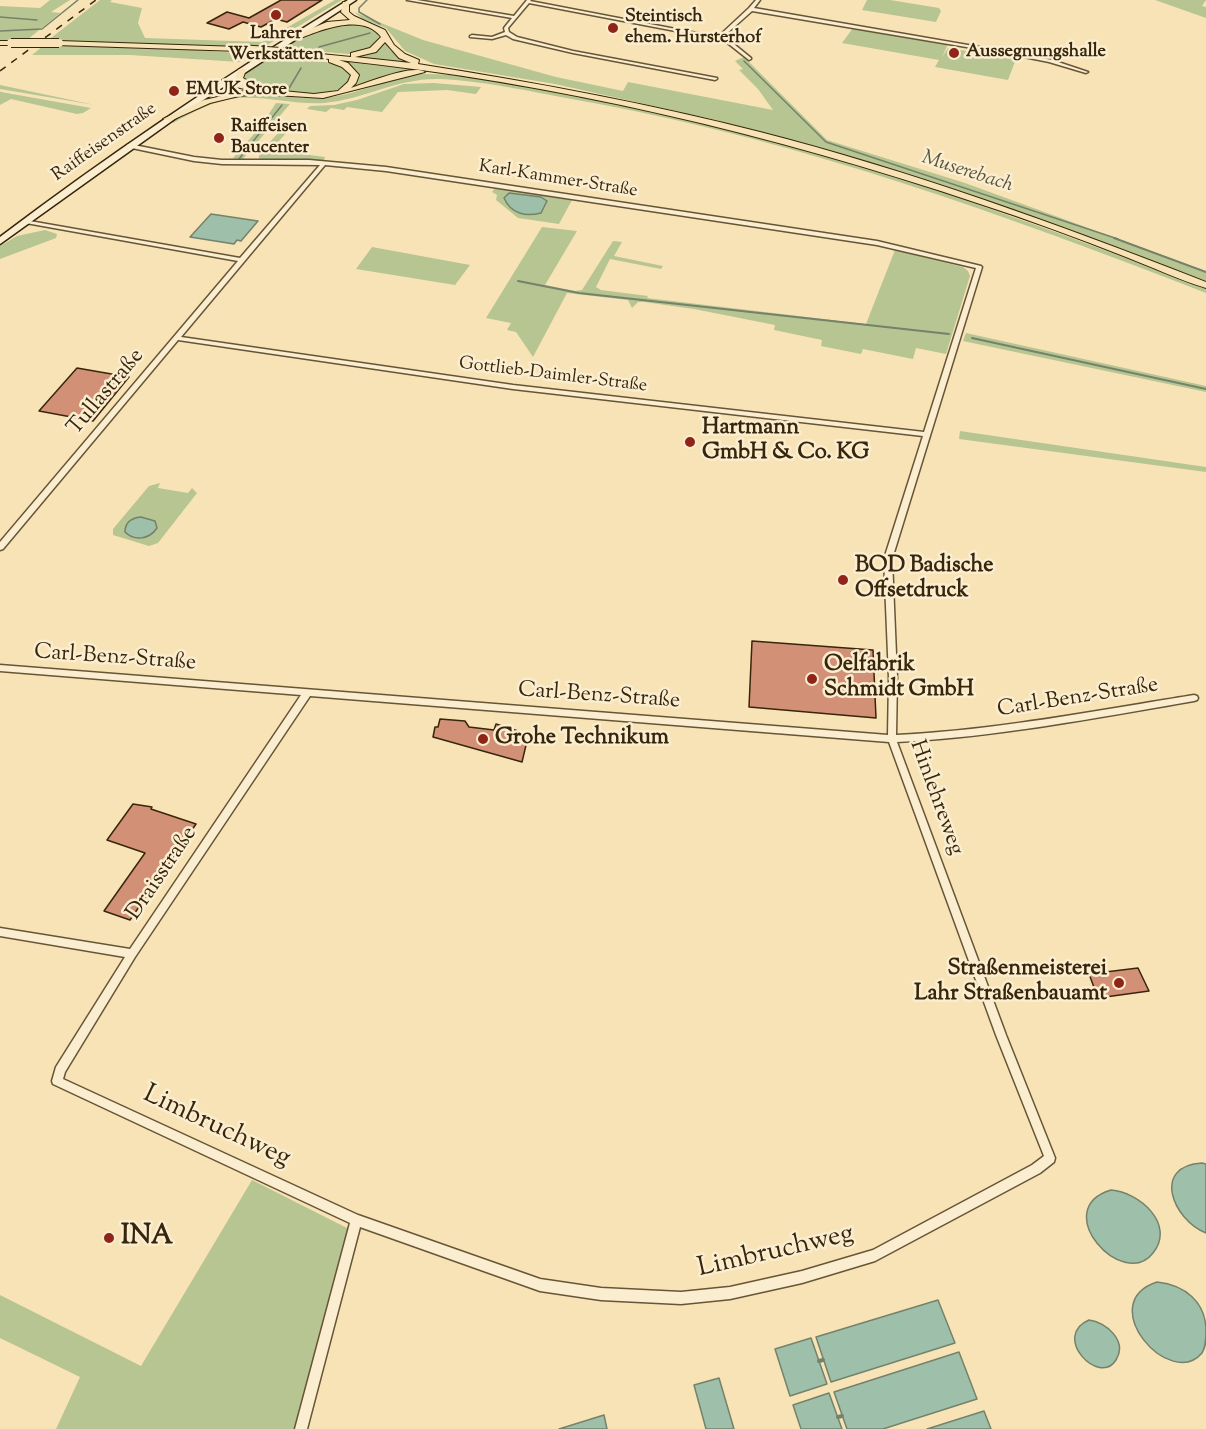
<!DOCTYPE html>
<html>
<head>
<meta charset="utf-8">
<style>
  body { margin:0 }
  canvas { display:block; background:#f7e3b6 }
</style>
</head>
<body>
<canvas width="1206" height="1429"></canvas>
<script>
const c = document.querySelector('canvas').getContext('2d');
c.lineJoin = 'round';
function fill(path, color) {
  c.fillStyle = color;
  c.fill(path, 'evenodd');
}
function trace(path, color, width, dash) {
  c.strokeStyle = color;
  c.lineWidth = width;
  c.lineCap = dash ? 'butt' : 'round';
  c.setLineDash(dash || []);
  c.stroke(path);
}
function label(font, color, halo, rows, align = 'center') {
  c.font = font + ' "Sorts Mill Goudy",serif';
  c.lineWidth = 5;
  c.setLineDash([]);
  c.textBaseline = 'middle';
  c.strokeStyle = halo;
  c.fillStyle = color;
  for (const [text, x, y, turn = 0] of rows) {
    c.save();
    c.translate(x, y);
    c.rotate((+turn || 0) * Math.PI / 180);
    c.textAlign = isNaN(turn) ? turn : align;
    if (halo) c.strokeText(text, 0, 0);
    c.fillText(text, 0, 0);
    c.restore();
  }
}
fill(new Path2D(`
  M50,0H70L51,12L60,13L27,40L0,41V6L40,8Z
  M100,0H112L110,2L142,8L138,23L145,38L262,42L335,0H342L264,47L47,41Z
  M867,0H890L939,8L941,11L936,22L862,10Z
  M1155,0H1206L1202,6L1206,7V18Z
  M354,12L423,40L556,77L623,91L628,82L773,110L758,89L739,70L743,69L735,61L744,57L827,140L965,183L1206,271V282L966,194L814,146L716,120L555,84L434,64L405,51L386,28L363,19Z
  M354,24C364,25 374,27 379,36L377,45L356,53L348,54L280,48L323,27Z
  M853,28L948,44L942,57L948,48L1016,59L1008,80L935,67L939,60L842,43Z
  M386,43L390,50L412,63L358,57L371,53Z
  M74,45L155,47L252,54L240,62L130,55H32L43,46Z
  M269,55C290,58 341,57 352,78L343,88L337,90L311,94L265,89L252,86L242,78L243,75Z
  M337,59L428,70L413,71L349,89L358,76L349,65Z
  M420,74C473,73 526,87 577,96C793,134 1002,210 1206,289V293C1008,216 804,142 594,103C547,95 487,81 440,79C396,78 366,99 324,103C296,105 267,96 238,98C215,100 193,112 173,123L170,121C197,107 225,94 257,94C282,95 306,100 331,97C362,93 389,77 420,74Z
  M434,83L481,87L476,94L447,90L398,92L382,112L347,107L344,110L331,108L326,112L307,109L310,106L334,105L357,100L404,84Z
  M0,85L95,105L0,89Z
  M0,91L1,92L91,108L83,113L77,114L11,99L0,105Z
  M276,103L290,104L242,160L233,158L261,126Z
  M280,131L287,132L271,150L325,157L324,160L259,159V154Z
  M495,188L572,200L559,224L518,218L496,200L497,195L492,192Z
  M542,227L577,231L545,285L575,291L582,290L613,241L622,242L614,256L663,266L661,269L610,259L596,287L601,290L648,296L647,298L866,324L895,250L963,267L968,271L970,276L946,354L916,348L913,359L863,349L861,354L821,346L822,340L774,330L775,325L694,309L644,302H638L632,308L628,300L567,293L533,357L516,332L507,330L511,323L486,318Z
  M45,230L57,234L56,238L0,259V246L17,236Z
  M372,247L470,265L455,285L356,269Z
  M966,333L1206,386V392L963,341Z
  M960,431L1206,467V472L959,439Z
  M160,483L158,488L188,493L192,488L197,493L158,543L149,546L113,535V529L149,486Z
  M252,1180L349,1229L296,1429H56L80,1377L0,1338V1295L141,1366Z`), '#b7c592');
const water = new Path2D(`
  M509,193L541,197L547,201L541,213C526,217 511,214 504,198Z
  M211,214L258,221L241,241L237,240L234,244L190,237Z
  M141,517L155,521L157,528C149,540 134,541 125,532C125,522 131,518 141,517Z
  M1202,1163L1206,1164V1233C1173,1220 1151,1166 1202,1163Z
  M1111,1190C1139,1192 1176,1224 1153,1253C1123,1292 1048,1209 1111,1190Z
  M1157,1282C1185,1285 1206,1302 1206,1331C1206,1339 1206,1347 1202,1353C1170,1391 1093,1303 1157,1282Z
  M938,1300L955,1343L831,1382L816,1337Z
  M1089,1320C1106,1322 1128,1341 1116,1360C1099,1387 1051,1336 1089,1320Z
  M811,1338L827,1384L790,1396L775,1349Z
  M959,1352L977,1399L883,1429H847L834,1392Z
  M719,1378L734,1429H706L694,1385Z
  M829,1393L842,1429H801L793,1405Z
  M984,1411L991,1429H927Z
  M604,1415L607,1429H559Z`);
fill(water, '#9ebfa9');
trace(water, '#75826a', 1.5);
trace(new Path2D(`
  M367,0L359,8V12L380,24
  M0,17L37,20
  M0,31L42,29L78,0
  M319,47L370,33
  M744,61L826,142L1118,239
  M288,90L301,68
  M239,159L282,105`), '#75826a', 1.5);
trace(new Path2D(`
  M1114,238L1206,272
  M518,281L579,293L949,334
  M972,338L1206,389`), '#75826a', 2);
trace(new Path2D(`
  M819,1361L823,1360
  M838,1417L842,1416`), '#75826a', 4);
const building = new Path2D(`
  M281,0H322L287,22L276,19L261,27L243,22L229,29L207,23L227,12L249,18Z
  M77,368L129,377L93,421L39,411Z
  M752,641L873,650L876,718L749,707Z
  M440,719L465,721L469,727L494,730L496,724L518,731L527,741L522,762L433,737L435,727H438Z
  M133,804L152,807L151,809L196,824L130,920L104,911L145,853L107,840Z
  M1138,968L1149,991L1098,998L1089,974Z`);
fill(building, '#d29077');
trace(building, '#37260c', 1.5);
const street = new Path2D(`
  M407,0H417L514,16L527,0H531L530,1L707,35H720L749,8L756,0H760L754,8L1014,53L1052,60L1088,72L1086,73L1049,62L1014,55L752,11L724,36L751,58V59L749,60L720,37H707L529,3L508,28L509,32L517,37L573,51L717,78V79L715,80L573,53L513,39L506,35L492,39L470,37V36L472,35L492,37L505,32L504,28L512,18Z
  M129,144L194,157L222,160H309L386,167L877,241L981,266L982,267L892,559L897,678L896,735C997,730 1095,711 1194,695L1197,696L1198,698L1197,700L1194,701C1095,718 997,737 897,742L1006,1035L1055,1158L1054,1162L1040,1173L875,1261L802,1283L730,1299L681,1304L601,1300L540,1291L360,1227L307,1429H295L350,1223L53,1084L52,1081L56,1067L125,957L0,936V928L130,949L301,695L0,671V665L888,735L889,678L884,559L923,436L513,389L178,340L3,549L0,550V542L238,261L26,223L23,221L24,220L240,258L320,165L222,164L194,161L127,147V145ZM325,165L386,171L877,245L976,268L924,432L513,385L181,337ZM310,696L889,742L996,1035L1044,1156L1032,1165L873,1250L802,1271L730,1287L681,1292L601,1288L540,1279L358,1215L63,1079L65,1072L135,957Z`);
const secondary = new Path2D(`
  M348,0H356L176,118L0,244V237C112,152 229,74 348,0Z`);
const primary = new Path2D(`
  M343,2H349V12L354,16L385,30L394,45L405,54L419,60L418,64C533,82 647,103 760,132C912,171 1060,225 1206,282V288C1179,280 1152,267 1126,257C1078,238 1029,220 980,204C772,134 558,83 339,60L348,63L359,75L356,83L351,88C366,83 413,64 425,72L323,98L259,94L239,96L210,103L170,121L163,119L204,100L249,90L218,83L222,81L239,83L235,79L238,70L242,68L246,70L243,78L262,89L314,94L338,91L348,82L351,75L342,67L329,62V59L294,55H291V51L351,57V53L370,48L381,37C362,11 316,32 293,41L286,39L327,22L350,20L341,12ZM385,42L399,58L411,63L355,57L376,52Z
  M0,41H11L15,43L11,45H0Z
  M59,41L240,47L244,49L240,51L56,45V41Z`);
trace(street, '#675536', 3);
trace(secondary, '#37260c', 3);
trace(primary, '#37260c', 2);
fill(street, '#faedd0');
fill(secondary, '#faedd0');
fill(primary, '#f7e3b6');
trace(new Path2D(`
  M0,71L96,0`), '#37260c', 1.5, [7, 7]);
const primaryBridge = new Path2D(`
  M11,43H59
  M240,49L294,53`);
trace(primaryBridge, '#37260c', 10, []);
trace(primaryBridge, '#f7e3b6', 8);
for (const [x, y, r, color] of [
  [276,15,6,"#8f2418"],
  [613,28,6,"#8f2418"],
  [954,53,6,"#8f2418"],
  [174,91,6,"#8f2418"],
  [219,138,6,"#8f2418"],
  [690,442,6,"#8f2418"],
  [843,580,6,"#8f2418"],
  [812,679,6,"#8f2418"],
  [483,739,6,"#8f2418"],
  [1119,983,6,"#8f2418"],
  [109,1238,6,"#8f2418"]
]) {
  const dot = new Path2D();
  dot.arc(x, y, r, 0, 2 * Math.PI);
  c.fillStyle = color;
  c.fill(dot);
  trace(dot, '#faedd0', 2);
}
label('bold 18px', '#37260c', '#faedd0', [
  ["Steintisch",625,18],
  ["ehem. Hursterhof",625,39],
  ["Lahrer",276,35,"center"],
  ["Werkstätten",276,56,"center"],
  ["Aussegnungshalle",966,53],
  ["EMUK Store",186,91],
  ["Raiffeisen",231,128],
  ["Baucenter",231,149]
], 'left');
label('18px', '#37260c', '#faedd0', [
  ["Raiffeisenstraße",105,143,-35],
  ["Karl-Kammer-Straße",558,180,9],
  ["Gottlieb-Daimler-Straße",553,376,7]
]);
label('italic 20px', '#56543b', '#faedd0', [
  ["Muserebach",967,173,18]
]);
label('22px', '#37260c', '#faedd0', [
  ["Tullastraße",107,393,-50],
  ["Carl-Benz-Straße",115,659,4],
  ["Carl-Benz-Straße",599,697,4],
  ["Carl-Benz-Straße",1078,699,-9],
  ["Hinlehreweg",935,798,70],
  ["Draisstraße",163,874,-56]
]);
label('bold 22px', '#37260c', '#faedd0', [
  ["Hartmann",702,429],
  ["GmbH & Co. KG",702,454],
  ["BOD Badische",855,567],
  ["Offsetdruck",855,592],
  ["Oelfabrik",824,666],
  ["Schmidt GmbH",824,691],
  ["Grohe Technikum",495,739],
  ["Straßenmeisterei",1107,970,"right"],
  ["Lahr Straßenbauamt",1107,995,"right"]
], 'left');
label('27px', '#37260c', '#faedd0', [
  ["Limbruchweg",216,1128,25],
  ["Limbruchweg",776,1253,-13]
]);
label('bold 27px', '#37260c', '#faedd0', [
  ["INA",121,1238]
], 'left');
</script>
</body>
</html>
